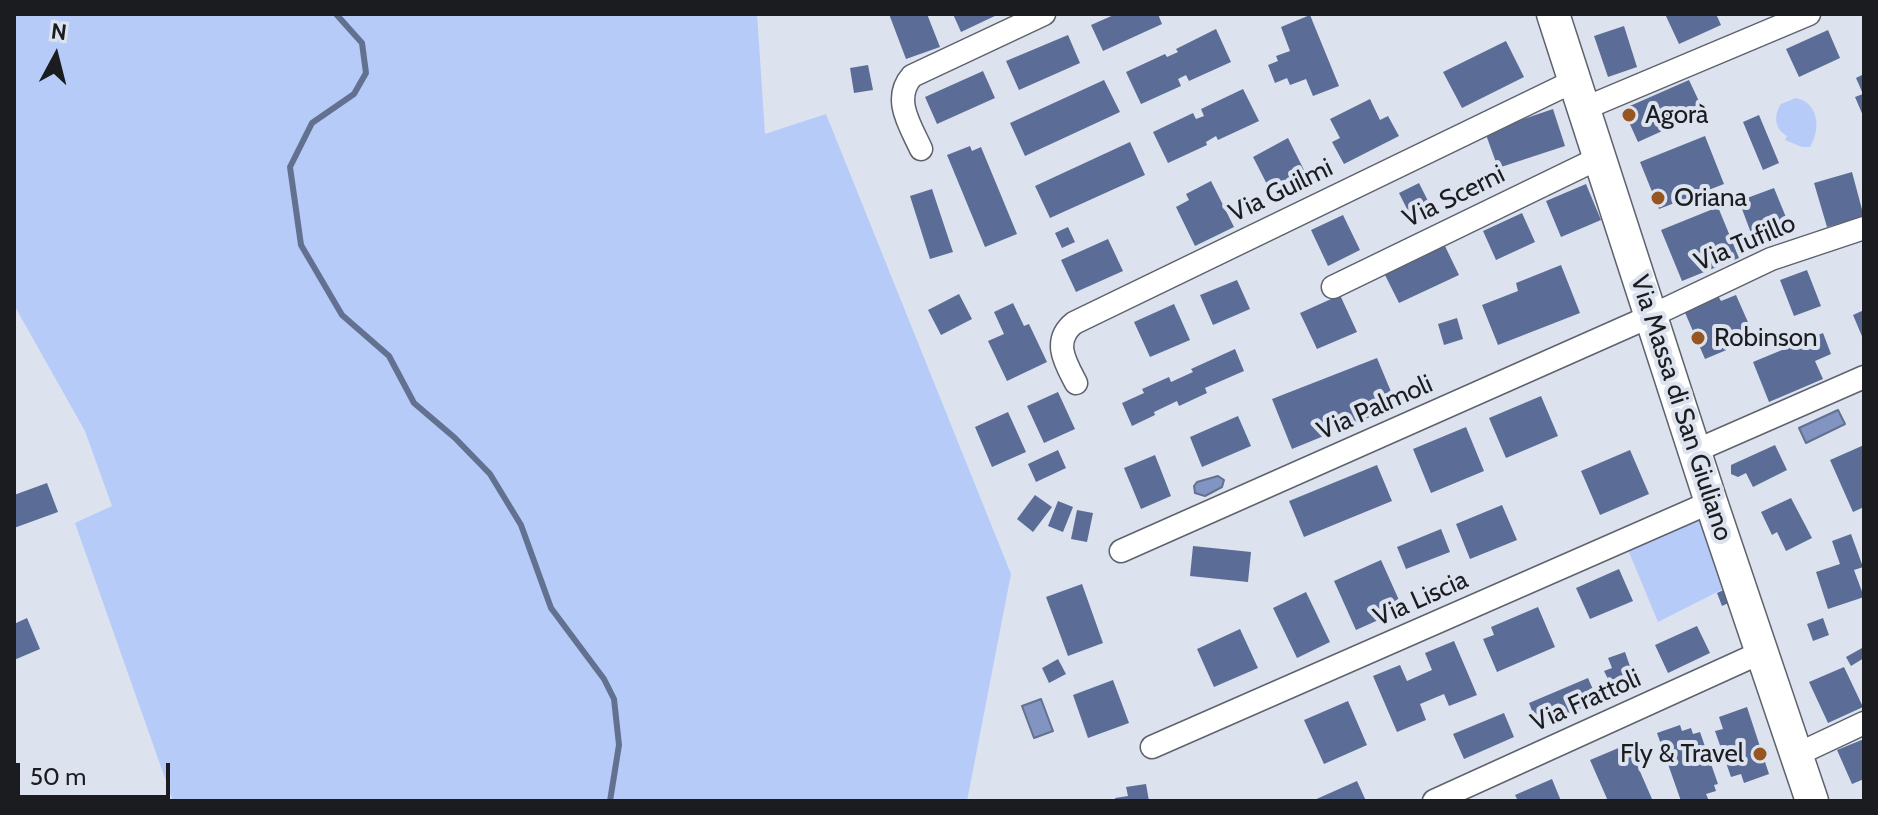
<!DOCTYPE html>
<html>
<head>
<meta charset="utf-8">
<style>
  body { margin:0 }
  #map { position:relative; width:1878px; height:815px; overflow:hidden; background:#dce2ee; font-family:Cabin,sans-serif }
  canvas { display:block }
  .frame { position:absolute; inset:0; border:16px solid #1a1c20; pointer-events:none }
  .north { position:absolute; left:16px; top:16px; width:80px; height:80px; -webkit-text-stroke:6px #dce2ee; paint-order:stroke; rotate:7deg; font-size:22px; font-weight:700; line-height:32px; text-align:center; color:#1a1c20 }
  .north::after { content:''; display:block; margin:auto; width:28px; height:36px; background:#1a1c20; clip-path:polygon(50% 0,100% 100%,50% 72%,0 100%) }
  .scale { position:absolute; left:16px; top:763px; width:154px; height:36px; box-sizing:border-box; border:4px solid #1a1c20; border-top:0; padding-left:10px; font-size:24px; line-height:28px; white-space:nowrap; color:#1a1c20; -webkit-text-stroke:6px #dce2ee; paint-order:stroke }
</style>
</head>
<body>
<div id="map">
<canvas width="1878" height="815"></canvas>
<div class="frame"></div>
<div class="north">N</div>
<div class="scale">50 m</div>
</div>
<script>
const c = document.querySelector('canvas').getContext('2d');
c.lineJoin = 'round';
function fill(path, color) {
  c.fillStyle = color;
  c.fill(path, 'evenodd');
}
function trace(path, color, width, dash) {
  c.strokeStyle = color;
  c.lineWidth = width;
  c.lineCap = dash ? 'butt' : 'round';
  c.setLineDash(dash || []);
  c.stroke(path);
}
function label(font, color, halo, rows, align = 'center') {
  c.font = font + ' Cabin,sans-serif';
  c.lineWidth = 8;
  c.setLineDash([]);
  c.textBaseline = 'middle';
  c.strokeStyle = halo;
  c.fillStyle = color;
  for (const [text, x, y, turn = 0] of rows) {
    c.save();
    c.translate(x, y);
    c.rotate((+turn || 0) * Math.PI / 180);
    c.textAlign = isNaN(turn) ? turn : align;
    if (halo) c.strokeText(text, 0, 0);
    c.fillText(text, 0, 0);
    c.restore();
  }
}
fill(new Path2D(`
  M14,14H757L765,134L826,114L1011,574L967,801H173L75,523L112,506L85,431L14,305Z
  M1796,98C1819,103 1821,129 1810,147H1802L1785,140L1787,136C1775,129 1773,116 1781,104Z
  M1703,512L1729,586L1658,622L1626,545Z`), '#b7cbf8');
const water = new Path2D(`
  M1838,410L1845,424L1806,443L1799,428Z
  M1218,476L1224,480L1222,487L1205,496L1195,493L1194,486L1197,482Z
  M1041,699L1053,731L1034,738L1022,706Z`);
fill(water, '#8295c2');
trace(water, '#637191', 2);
trace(new Path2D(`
  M336,14L362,43L366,73L354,94L312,123L290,167L301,245L342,315L389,356L414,403L455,438L490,474L521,525L551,608L604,679L614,699L619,745L610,801`), '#637191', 6);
fill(new Path2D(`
  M889,14H927L940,47L906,59Z
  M953,14H999L961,32Z
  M1116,14H1158L1162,24L1103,51L1091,25Z
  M1665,14H1716L1721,25L1679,44Z
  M1310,15L1339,86L1313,96L1306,79L1290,85L1287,78L1275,83L1268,65L1278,61L1276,56L1290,51L1281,27Z
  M1624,26L1637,67L1608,77L1594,36Z
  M1216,29L1231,62L1189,81L1186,75L1178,79L1181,86L1141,104L1126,72L1165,54L1167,57L1178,52L1176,49Z
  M1828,30L1840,58L1799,77L1786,49Z
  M1068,35L1080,63L1019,90L1006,61Z
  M1506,41L1524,77L1462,108L1443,72Z
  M868,65L873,90L854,93L850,68Z
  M983,71L995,98L937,124L925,97Z
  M1864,74V118L1855,97L1863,94L1856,78Z
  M1104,80L1120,112L1025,156L1010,123Z
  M1689,80L1704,112L1638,142L1623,109Z
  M1243,89L1259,121L1218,140L1216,136L1206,142L1207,145L1168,163L1153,132L1193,113L1196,119L1204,116L1201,109Z
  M1370,99L1380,120L1388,116L1399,136L1344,164L1332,142L1340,138L1330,119Z
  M1553,109L1565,146L1498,168L1485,132Z
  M1759,115L1779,163L1763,170L1743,122Z
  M1705,136L1724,184L1659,209L1640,162Z
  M1288,138L1308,178L1273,196L1253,157Z
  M1130,142L1145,175L1050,218L1035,186Z
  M970,146L972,151L981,147L1017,234L985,247L947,155Z
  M1852,172L1864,217L1827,227L1814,183Z
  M1211,181L1234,227L1195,246L1176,207L1189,200L1186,194Z
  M1419,183L1432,209L1412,219L1399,193Z
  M1586,184L1601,220L1561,237L1546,201Z
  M1774,188L1790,227L1754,241L1739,201Z
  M932,189L953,252L930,259L910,196Z
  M1718,207L1739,258L1682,281L1661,230Z
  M1522,213L1535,242L1496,260L1483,231Z
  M1343,215L1360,250L1328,266L1311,230Z
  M1068,227L1075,242L1062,248L1055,233Z
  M1108,239L1123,271L1076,292L1061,260Z
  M1443,242L1459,275L1399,303L1383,271Z
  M1561,265L1580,313L1498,345L1482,305L1518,291L1516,283Z
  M1807,270L1821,306L1794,316L1780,280Z
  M1237,280L1250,309L1213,325L1200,295Z
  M959,294L972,319L941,335L928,310Z
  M1717,294L1721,301L1736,295L1755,338L1705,359L1683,308Z
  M1340,295L1357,332L1317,349L1300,313Z
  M1013,303L1024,326L1029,324L1047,362L1007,381L988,341L1004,334L994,312Z
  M1174,304L1190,340L1150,357L1134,322Z
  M1864,310V341L1853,315Z
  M1457,318L1463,339L1444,345L1438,324Z
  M1823,333L1831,354L1815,361L1823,379L1769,402L1753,362Z
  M1235,349L1244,371L1205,388L1207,393L1179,406L1177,401L1154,412L1155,415L1132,426L1122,403L1144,393L1142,389L1169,377L1171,382L1193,372L1191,369Z
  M1377,358L1397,406L1292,449L1272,399Z
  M1058,392L1075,429L1044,443L1027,406Z
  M1541,396L1558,436L1506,458L1489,418Z
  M1008,412L1026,452L992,467L975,427Z
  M1238,416L1251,446L1202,467L1190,437Z
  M1466,427L1484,471L1431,493L1413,449Z
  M1775,445L1787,470L1753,487L1746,473L1738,477L1731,474V465Z
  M1864,445V507L1853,512L1830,460Z
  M1058,450L1066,468L1036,482L1028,464Z
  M1630,450L1649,494L1600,515L1581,471Z
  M1155,455L1171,496L1141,509L1124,468Z
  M1377,465L1392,501L1304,537L1289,501Z
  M47,483L58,512L14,528V495Z
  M1035,495L1052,507L1033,532L1017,519Z
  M1791,498L1812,538L1786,551L1777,532L1772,535L1761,512Z
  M1058,501L1073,507L1063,532L1048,526Z
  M1502,505L1517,540L1470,559L1456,524Z
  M1077,510L1093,513L1087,542L1071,539Z
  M1441,529L1450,552L1406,569L1397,547Z
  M1851,534L1863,567L1854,570L1864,597L1828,609L1816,572L1840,564L1832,541Z
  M1193,546L1251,552L1248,582L1190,576Z
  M1381,560L1403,609L1356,630L1334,581Z
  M1619,569L1633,601L1590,619L1576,588Z
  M1082,584L1103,643L1068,656L1046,597Z
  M1728,588L1733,601L1722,606L1717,593Z
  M1306,592L1330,642L1297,658L1273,608Z
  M1538,607L1555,647L1497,672L1483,639L1494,635L1491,627Z
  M27,618L40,649L14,660V624Z
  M1823,618L1829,635L1813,641L1807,624Z
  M1697,626L1710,653L1668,673L1655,645Z
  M1240,629L1258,668L1214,687L1197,649Z
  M1454,641L1477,695L1449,706L1444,694L1420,704L1426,720L1397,732L1373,676L1400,665L1407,681L1432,670L1425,653Z
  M1862,648L1864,658L1851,666L1846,657Z
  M1625,652L1632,672L1609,681L1604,671L1612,668L1608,658Z
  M1058,659L1066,674L1049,683L1042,668Z
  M1844,667L1863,707L1828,723L1809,682Z
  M1588,678L1598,701L1538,726L1529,703Z
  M1113,680L1129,723L1088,738L1073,695Z
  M1348,701L1367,745L1324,764L1304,720Z
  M1747,707L1769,774L1744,783L1741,774L1731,777L1715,731L1723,729L1719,717Z
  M1504,713L1514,737L1464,759L1453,734Z
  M1680,725L1682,731L1691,728L1693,734L1700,732L1718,784L1714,785L1716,791L1706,794L1709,801H1681L1657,733Z
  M1864,739V779L1852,784L1837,750Z
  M1628,744L1652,799L1608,801L1590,760Z
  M1552,779L1561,801H1518L1515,795Z
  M1357,781L1366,801H1312Z
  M1146,784L1149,801H1116L1115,798L1128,796L1126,787Z`), '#5b6d97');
const street = new Path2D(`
  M1583,109L1809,14
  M921,149C910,125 892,99 912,76L1044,14
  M1333,287L1599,158
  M1076,383C1065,362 1052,341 1074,323L1574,81
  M1695,451L1864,377
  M1121,551L1651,316L1771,259L1864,228
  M1152,747L1711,502
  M1796,755L1864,723
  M1434,801L1762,652`);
const secondary = new Path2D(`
  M1553,14L1711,502L1812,801`);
trace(street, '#5e626d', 25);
trace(secondary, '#5e626d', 35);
trace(street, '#fff', 22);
trace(secondary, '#fff', 32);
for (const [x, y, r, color] of [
  [1629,115,8,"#975621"],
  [1658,198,8,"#975621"],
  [1698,338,8,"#975621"],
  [1760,754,8,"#975621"]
]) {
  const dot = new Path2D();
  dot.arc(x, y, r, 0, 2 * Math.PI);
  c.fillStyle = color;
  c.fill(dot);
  trace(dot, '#dce2ee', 3);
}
label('26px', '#1a1c20', '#dce2ee', [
  ["Agorà",1645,115],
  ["Oriana",1674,198],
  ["Robinson",1714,338],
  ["Fly & Travel",1744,754,"right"]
], 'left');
label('26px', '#1a1c20', '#dce2ee', [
  ["Via Guilmi",1281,191,-26],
  ["Via Scerni",1454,197,-26],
  ["Via Tufillo",1745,243,-23],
  ["Via Palmoli",1375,408,-24],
  ["Via Massa di San Giuliano",1681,408,72],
  ["Via Liscia",1421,599,-24],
  ["Via Frattoli",1586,701,-24]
]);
</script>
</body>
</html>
